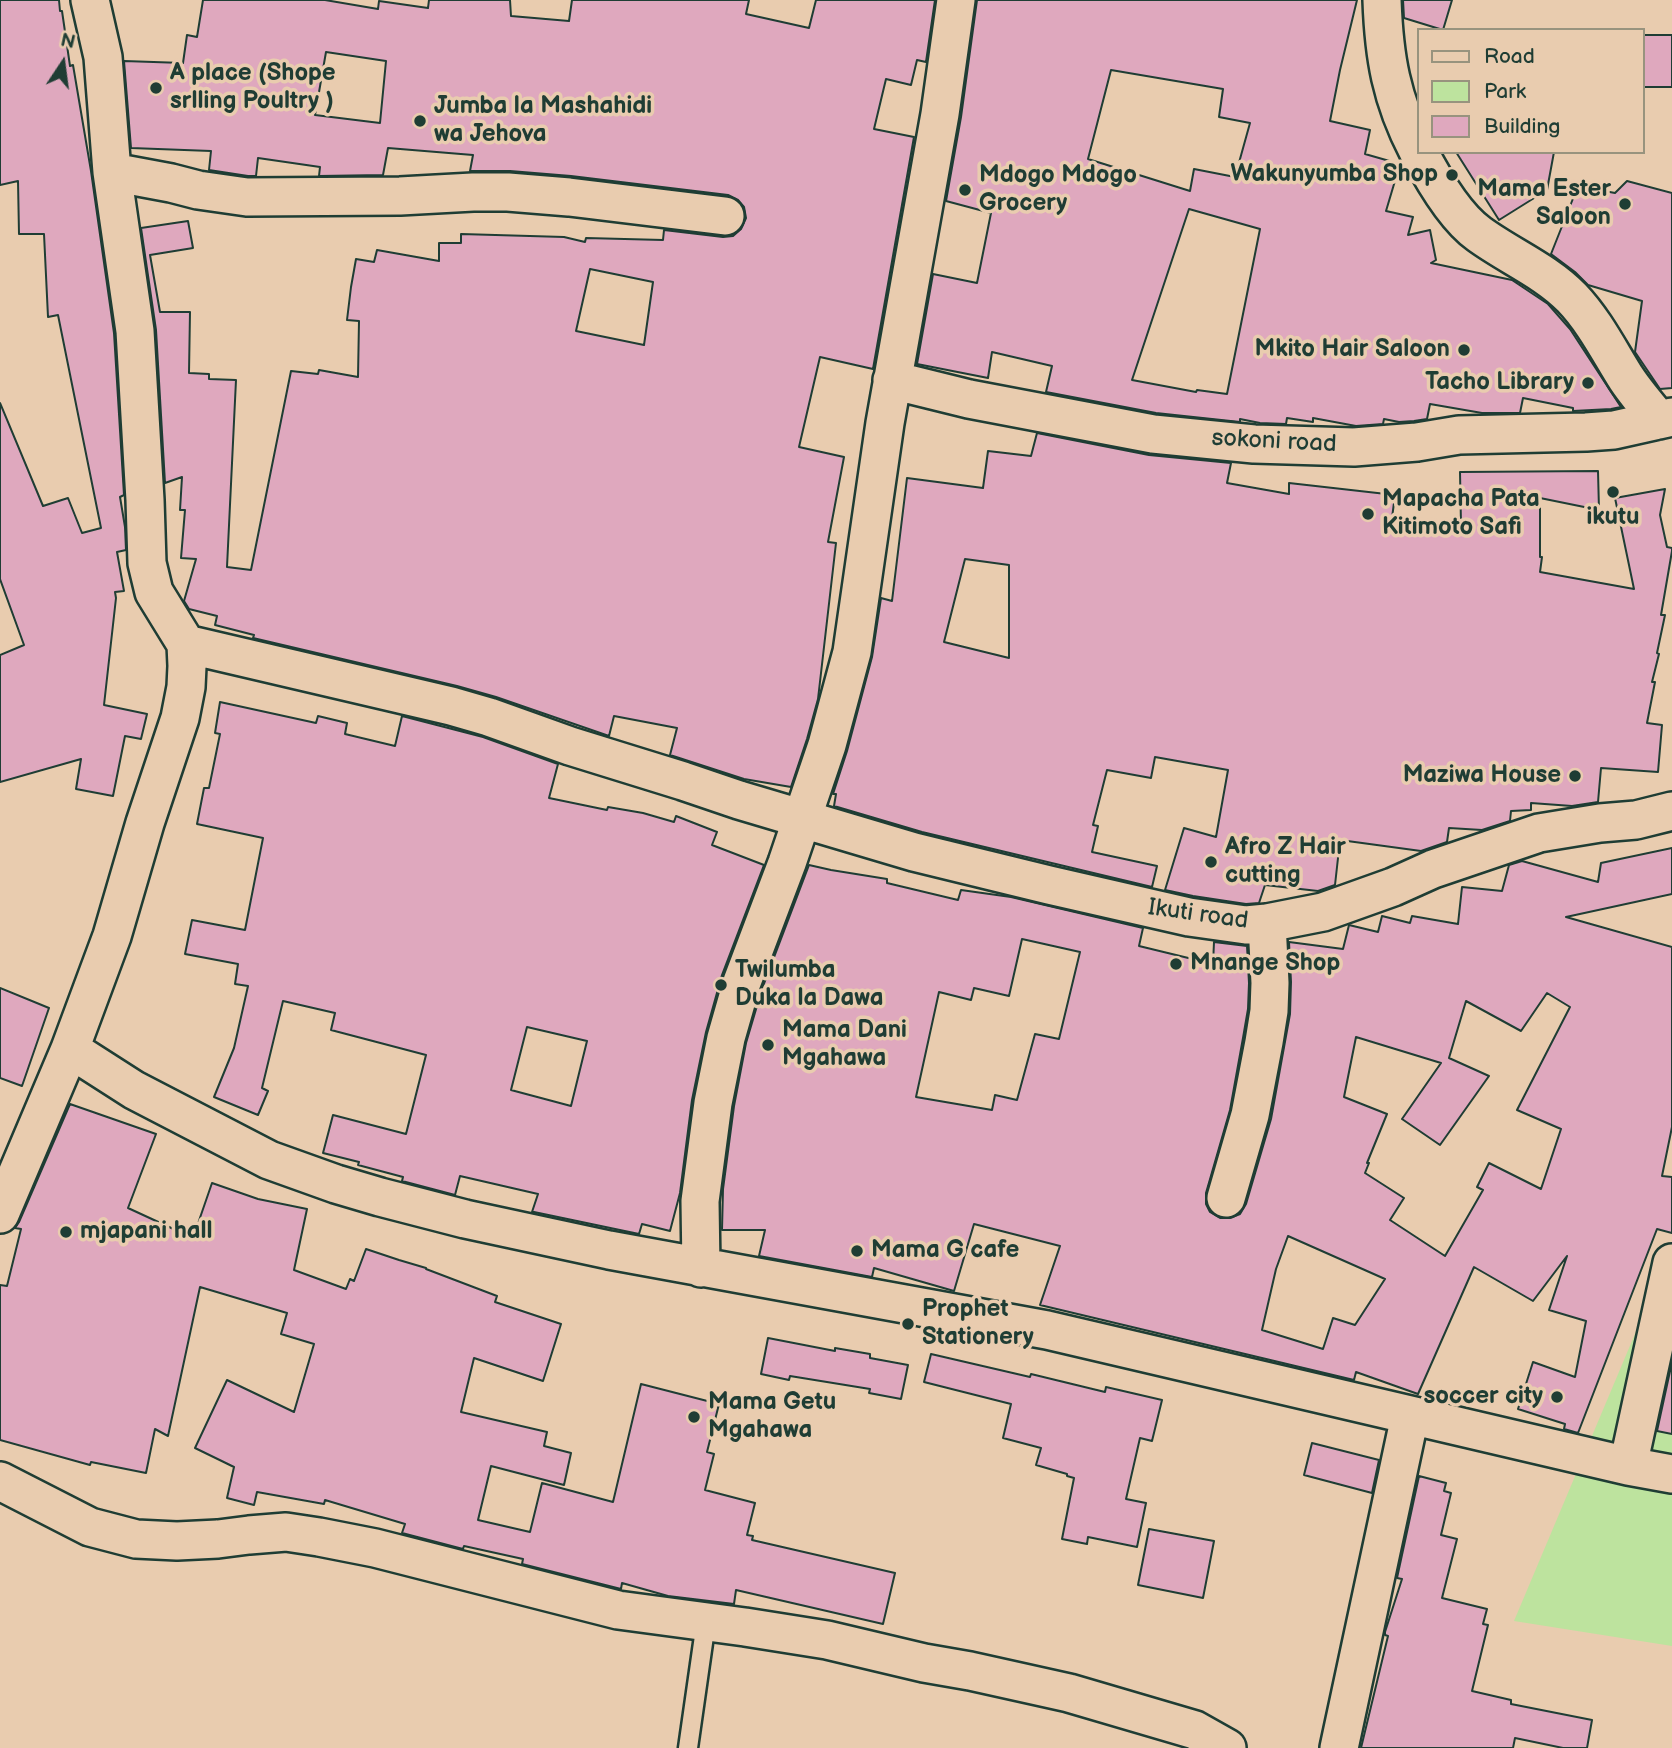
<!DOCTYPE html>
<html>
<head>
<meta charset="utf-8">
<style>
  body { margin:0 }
  #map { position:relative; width:1672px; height:1748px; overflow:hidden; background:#e9ccaf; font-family:"Balsamiq Sans",sans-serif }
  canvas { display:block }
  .legend { position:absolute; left:1417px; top:28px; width:228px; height:126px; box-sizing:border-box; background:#e9ccaf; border:2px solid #98937e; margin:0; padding:9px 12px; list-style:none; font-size:21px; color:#1f3d34 }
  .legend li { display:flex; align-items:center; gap:14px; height:35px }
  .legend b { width:35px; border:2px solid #98937e }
  .north { position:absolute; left:28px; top:28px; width:70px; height:70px; -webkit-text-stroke:5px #e9ccaf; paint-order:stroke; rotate:13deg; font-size:19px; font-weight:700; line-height:28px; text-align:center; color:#1f3d34 }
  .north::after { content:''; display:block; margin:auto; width:24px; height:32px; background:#1f3d34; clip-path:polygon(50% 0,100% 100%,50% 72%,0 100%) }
</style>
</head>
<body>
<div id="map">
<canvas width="1672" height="1748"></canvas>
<ul class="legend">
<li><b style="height:9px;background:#e9ccaf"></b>Road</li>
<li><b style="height:19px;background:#bde39e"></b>Park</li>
<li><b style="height:19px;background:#dfa8be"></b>Building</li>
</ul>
<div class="north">N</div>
</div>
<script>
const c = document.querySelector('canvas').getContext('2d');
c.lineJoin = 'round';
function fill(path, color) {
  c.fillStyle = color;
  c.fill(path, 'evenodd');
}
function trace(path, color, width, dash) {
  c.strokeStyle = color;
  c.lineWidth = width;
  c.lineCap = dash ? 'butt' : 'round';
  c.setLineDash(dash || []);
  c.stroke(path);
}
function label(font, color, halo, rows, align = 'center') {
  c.font = font + ' "Balsamiq Sans",sans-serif';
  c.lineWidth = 7;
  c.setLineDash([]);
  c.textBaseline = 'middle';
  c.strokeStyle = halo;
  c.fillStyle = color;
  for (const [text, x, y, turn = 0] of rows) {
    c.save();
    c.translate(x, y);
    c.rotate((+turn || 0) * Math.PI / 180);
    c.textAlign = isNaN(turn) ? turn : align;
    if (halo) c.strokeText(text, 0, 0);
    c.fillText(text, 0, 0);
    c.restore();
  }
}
fill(new Path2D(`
  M1672,1246V1646L1514,1621Z`), '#bde39e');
const building = new Path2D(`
  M0,0H59L60,11H62L70,66L73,65L91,171L114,333L124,495L120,497L125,527L126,550L117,552L124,591L115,592L116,598L104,705L147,714L141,739L125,736L113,796L76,789L81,759L0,782V655L24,645L0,579V403L43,506L68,498L82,533L101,528L58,315L48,317L44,234H19L18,181L0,185Z
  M203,0H325L378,9L379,1L428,8L429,0H510L511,16L569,21L572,0H749L746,14L809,28L816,0H935L926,62L917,60L911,85L886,79L874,129L914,137L873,369L820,357L799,447L844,457L828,542L836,543L818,699L807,739L791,787L744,779L670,755L677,728L614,716L609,736L496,697L457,686L253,638L254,635L215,625L217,616L189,609L184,601L196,559L181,558L185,510H180L182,477L165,483L156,330L141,228L188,221L193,248L150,255L160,312H190L189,373L209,374V379L236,380L227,567L251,570L291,371L318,374L319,370L358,377L359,321L347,320L351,287L356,259L374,262L377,250L439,261V243H461V234L564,237L585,242L586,238L663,240L664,230L723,237L733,236L741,229L746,218L744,207L738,200L728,195L571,176L510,171H470L473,155L388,148L383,175L319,176L320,167L258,158L256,176H248L209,170L211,151L131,148L124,61L183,63L187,35L197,37ZM326,52L386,61L380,123L315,115ZM590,269L653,282L644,345L576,331Z
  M977,0H1357L1340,70L1330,121L1370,130L1365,154L1400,164L1386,211L1413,217L1408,235L1430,230L1436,260L1431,263L1512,280L1548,304L1570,329L1621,407L1611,409L1573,411V408L1523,398L1520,413H1482L1430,404L1427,419L1414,421L1399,422L1384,419L1383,424L1356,426L1313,418V422L1287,418L1286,424L1260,423L1240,419V422L1156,413L1046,392L1052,366L992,352L988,378L917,364L933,274L977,283L991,213L946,201L961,117ZM1111,70L1223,89L1219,117L1250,123L1235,177L1194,169L1190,191L1088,159ZM1189,209L1260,229L1227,394L1197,390L1196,392L1132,380Z
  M1403,0H1452L1443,30L1404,18Z
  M1642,35H1672V87H1642Z
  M1456,152H1554L1547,190L1499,220Z
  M1627,181L1672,193V388L1660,389L1635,352L1642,301L1588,285L1575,272L1551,254L1578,186L1615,193Z
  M1037,433L1149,455L1231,463L1227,483L1289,494V483L1395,495L1392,518L1461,525L1460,472L1598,471L1599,510L1540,498V557H1542L1540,572L1634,589L1615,498L1665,489L1660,515L1667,547L1672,548V551L1661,615H1665L1657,653L1659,654L1652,682H1655L1647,723L1662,725L1658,772L1601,768L1598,802L1572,806L1531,803V810L1511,811L1510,821L1482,830L1449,828L1447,842L1421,851L1340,840L1335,885L1318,891L1265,885L1259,903L1246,904L1193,896L1165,890L1184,828L1216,837L1228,770L1155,757L1151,778L1107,770L1093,825L1098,826L1092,852L1157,866L1152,887L922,832L834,806L836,794H833L847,751L872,657L881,598L892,601L907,478L983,488L988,451L1031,456ZM965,559L1009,565V658L944,642Z
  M220,702L316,723L318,716L347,723L345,734L395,746L402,716L483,737L558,764L549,798L607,810L608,807L643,813L674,822L676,816L717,832L712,845L764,865L722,975L706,1032L692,1100L680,1193L670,1231L642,1224L639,1234L534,1212H532L538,1194L460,1176L455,1195L402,1181L403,1177L358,1165L359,1162L323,1153L333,1115L406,1134L426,1055L331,1030L335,1013L283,1001L262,1088L268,1091L258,1115L214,1097L234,1048L248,986L235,984L238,964L185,954L192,920L245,930L263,838L197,824L204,788H209L220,734L215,733ZM527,1027L587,1041L571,1106L511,1090Z
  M1672,848V894L1566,917L1672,947V1127L1662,1176L1672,1177V1233L1657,1229L1578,1433L1564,1429L1565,1424L1518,1409L1533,1362L1575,1377L1586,1321L1549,1310L1567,1256L1533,1301L1474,1267L1418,1394L1356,1372L1354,1380L1040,1305L1060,1246L974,1224L954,1291L874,1268L872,1277L759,1256L765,1230H722L723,1189L734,1106L746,1043L762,989L809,865L831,870L887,879V883L958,900L961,890L1011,897L1143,928L1139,946L1213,964L1214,942L1247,946L1249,983L1248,1009L1243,1038L1230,1110L1206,1193V1204L1210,1212L1220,1218H1230L1240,1214L1246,1204L1271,1119L1290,1014L1291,982L1289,942L1343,949L1349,925L1378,932L1382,916L1410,923L1412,916L1458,924L1462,887L1502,891L1509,865L1522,861L1598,882L1601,863ZM1022,939L1080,952L1059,1039L1035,1034L1017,1100L995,1095L992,1110L916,1097L939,992L971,1000L974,988L1009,996ZM1547,993L1570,1007L1517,1110L1561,1129L1541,1189L1489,1163L1477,1187L1483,1190L1445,1256L1390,1220L1404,1198L1365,1173L1369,1163H1367L1387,1114L1344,1097L1356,1037L1441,1063L1402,1119L1440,1145L1489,1076L1449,1058L1466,1001L1521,1031ZM1288,1236L1385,1279L1355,1325L1333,1318L1323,1349L1262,1330L1276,1269Z
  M0,988L49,1008L22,1086L0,1078Z
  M70,1104L156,1134L128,1208L193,1238L212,1183L258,1199L307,1209L294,1270L346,1289L350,1279L354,1281L366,1249L399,1260L426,1268V1269L497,1296L495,1302L561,1324L543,1381L474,1358L461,1412L547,1432L544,1446L571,1453L564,1485L491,1466L478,1520L530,1532L542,1483L613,1502L641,1384L719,1404L707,1452L714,1454L705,1490L755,1503L747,1535L753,1536L752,1540L895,1573L883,1624L736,1590L734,1604L668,1596L622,1583L621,1589L522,1564L523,1559L464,1546L463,1549L402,1533L405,1524L325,1500L324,1504L257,1492L254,1505L227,1498L234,1467L195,1448L227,1380L294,1412L314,1344L281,1334L287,1313L200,1287L168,1436L155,1429L146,1473L91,1462L90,1465L0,1440V1285L7,1286L21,1229L15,1228L19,1222Z
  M768,1338L835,1351V1348L870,1354V1358L908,1365L901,1399L869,1393L870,1389L790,1376L789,1380L761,1374Z
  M931,1354L1030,1377L1031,1374L1105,1392L1106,1387L1162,1400L1152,1441L1140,1438L1126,1499L1146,1503L1137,1547L1088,1537L1087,1544L1062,1539L1074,1478L1067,1476V1474L1036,1465L1041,1448L1003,1438L1011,1404L924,1382Z
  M1672,1362V1434L1657,1431Z
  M1312,1443L1379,1460L1372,1493L1304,1475Z
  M1419,1476L1446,1483L1444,1491L1451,1493L1441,1535L1457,1539L1442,1598L1487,1609L1483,1624L1488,1625L1472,1691L1511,1700V1704L1592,1720L1587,1748H1563L1515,1738L1513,1748H1361L1388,1636L1385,1635V1632L1402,1579L1397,1578Z
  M1149,1529L1214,1541L1203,1598L1138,1585Z`);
fill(building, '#dfa8be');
trace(building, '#1f3d34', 2);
const service = new Path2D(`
  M688,1748L706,1622`);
const minor = new Path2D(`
  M1382,0C1384,57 1391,99 1418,151
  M1419,152C1433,179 1454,216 1479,234C1509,256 1546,271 1572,298C1594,321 1609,351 1626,378C1636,393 1647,406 1659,420
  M112,172L171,183L198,190L247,197L400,196L473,192H508L569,197L725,216
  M892,380L969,399L1153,434L1254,444L1354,447L1417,442L1459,435L1586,432L1614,430L1672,417
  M186,644L451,706L489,717L570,746L683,781L739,800L914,852L1049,885L1189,917L1246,925L1267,923L1323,912L1393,887L1433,869L1539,833L1600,823L1636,820L1672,811
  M70,1049L134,1090L269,1160L336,1184L380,1197L465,1219L609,1250L1047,1330L1628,1466L1672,1474
  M1226,1198L1250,1115L1264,1042L1269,1011L1270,983L1267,923
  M0,1214L70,1049L112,936L145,823L180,718L186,687L187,666L186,644L154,592L147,563L145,500L135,331L112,172L103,57L90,0
  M701,1268L700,1201L713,1103L726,1038L742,982L787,863L827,745L852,652L885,423L940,114L956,0
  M1628,1466L1672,1263
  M0,1481L90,1527L136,1539L177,1541L218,1539L249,1535L286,1532L319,1537L375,1548L618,1610L745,1627L827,1640L924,1663L970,1671L1069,1693L1195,1730L1227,1748
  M1339,1748L1410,1416`);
trace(service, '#1f3d34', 23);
trace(minor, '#1f3d34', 42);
trace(service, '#e9ccaf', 18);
trace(minor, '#e9ccaf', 37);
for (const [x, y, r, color] of [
  [156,88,7,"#1f3d34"],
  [420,121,7,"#1f3d34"],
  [1452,175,7,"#1f3d34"],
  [965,190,7,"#1f3d34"],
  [1625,204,7,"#1f3d34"],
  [1464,350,7,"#1f3d34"],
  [1588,383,7,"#1f3d34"],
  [1613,492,7,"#1f3d34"],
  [1368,514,7,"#1f3d34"],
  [1575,776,7,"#1f3d34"],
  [1211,862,7,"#1f3d34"],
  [1176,964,7,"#1f3d34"],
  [721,985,7,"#1f3d34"],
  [768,1045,7,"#1f3d34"],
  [66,1232,7,"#1f3d34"],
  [857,1251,7,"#1f3d34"],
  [908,1324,7,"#1f3d34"],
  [1557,1397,7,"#1f3d34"],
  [694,1417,7,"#1f3d34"]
]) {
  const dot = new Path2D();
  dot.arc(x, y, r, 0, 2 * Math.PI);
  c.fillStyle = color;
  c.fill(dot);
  trace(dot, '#e9ccaf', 2.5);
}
label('bold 24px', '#1f3d34', '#e9ccaf', [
  ["A place (Shope",170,74],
  ["srlling Poultry )",170,102],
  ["Jumba la Mashahidi",434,107],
  ["wa Jehova",434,135],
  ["Wakunyumba Shop",1438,175,"right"],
  ["Mdogo Mdogo",979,176],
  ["Grocery",979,204],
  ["Mama Ester",1611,190,"right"],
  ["Saloon",1611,218,"right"],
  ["Mkito Hair Saloon",1450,350,"right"],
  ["Tacho Library",1574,383,"right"],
  ["Mapacha Pata",1382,500],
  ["Kitimoto Safi",1382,528],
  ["ikutu",1613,518,"center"],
  ["Maziwa House",1561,776,"right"],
  ["Afro Z Hair",1225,848],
  ["cutting",1225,876],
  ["Mnange Shop",1190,964],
  ["Twilumba",735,971],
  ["Duka la Dawa",735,999],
  ["Mama Dani",782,1031],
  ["Mgahawa",782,1059],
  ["mjapani hall",80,1232],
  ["Mama G cafe",871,1251],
  ["Prophet",922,1310],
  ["Stationery",922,1338],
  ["soccer city",1543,1397,"right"],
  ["Mama Getu",708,1403],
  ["Mgahawa",708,1431]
], 'left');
label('24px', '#1f3d34', '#e9ccaf', [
  ["sokoni road",1274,442,3],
  ["Ikuti road",1198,915,8]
]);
</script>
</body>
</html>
